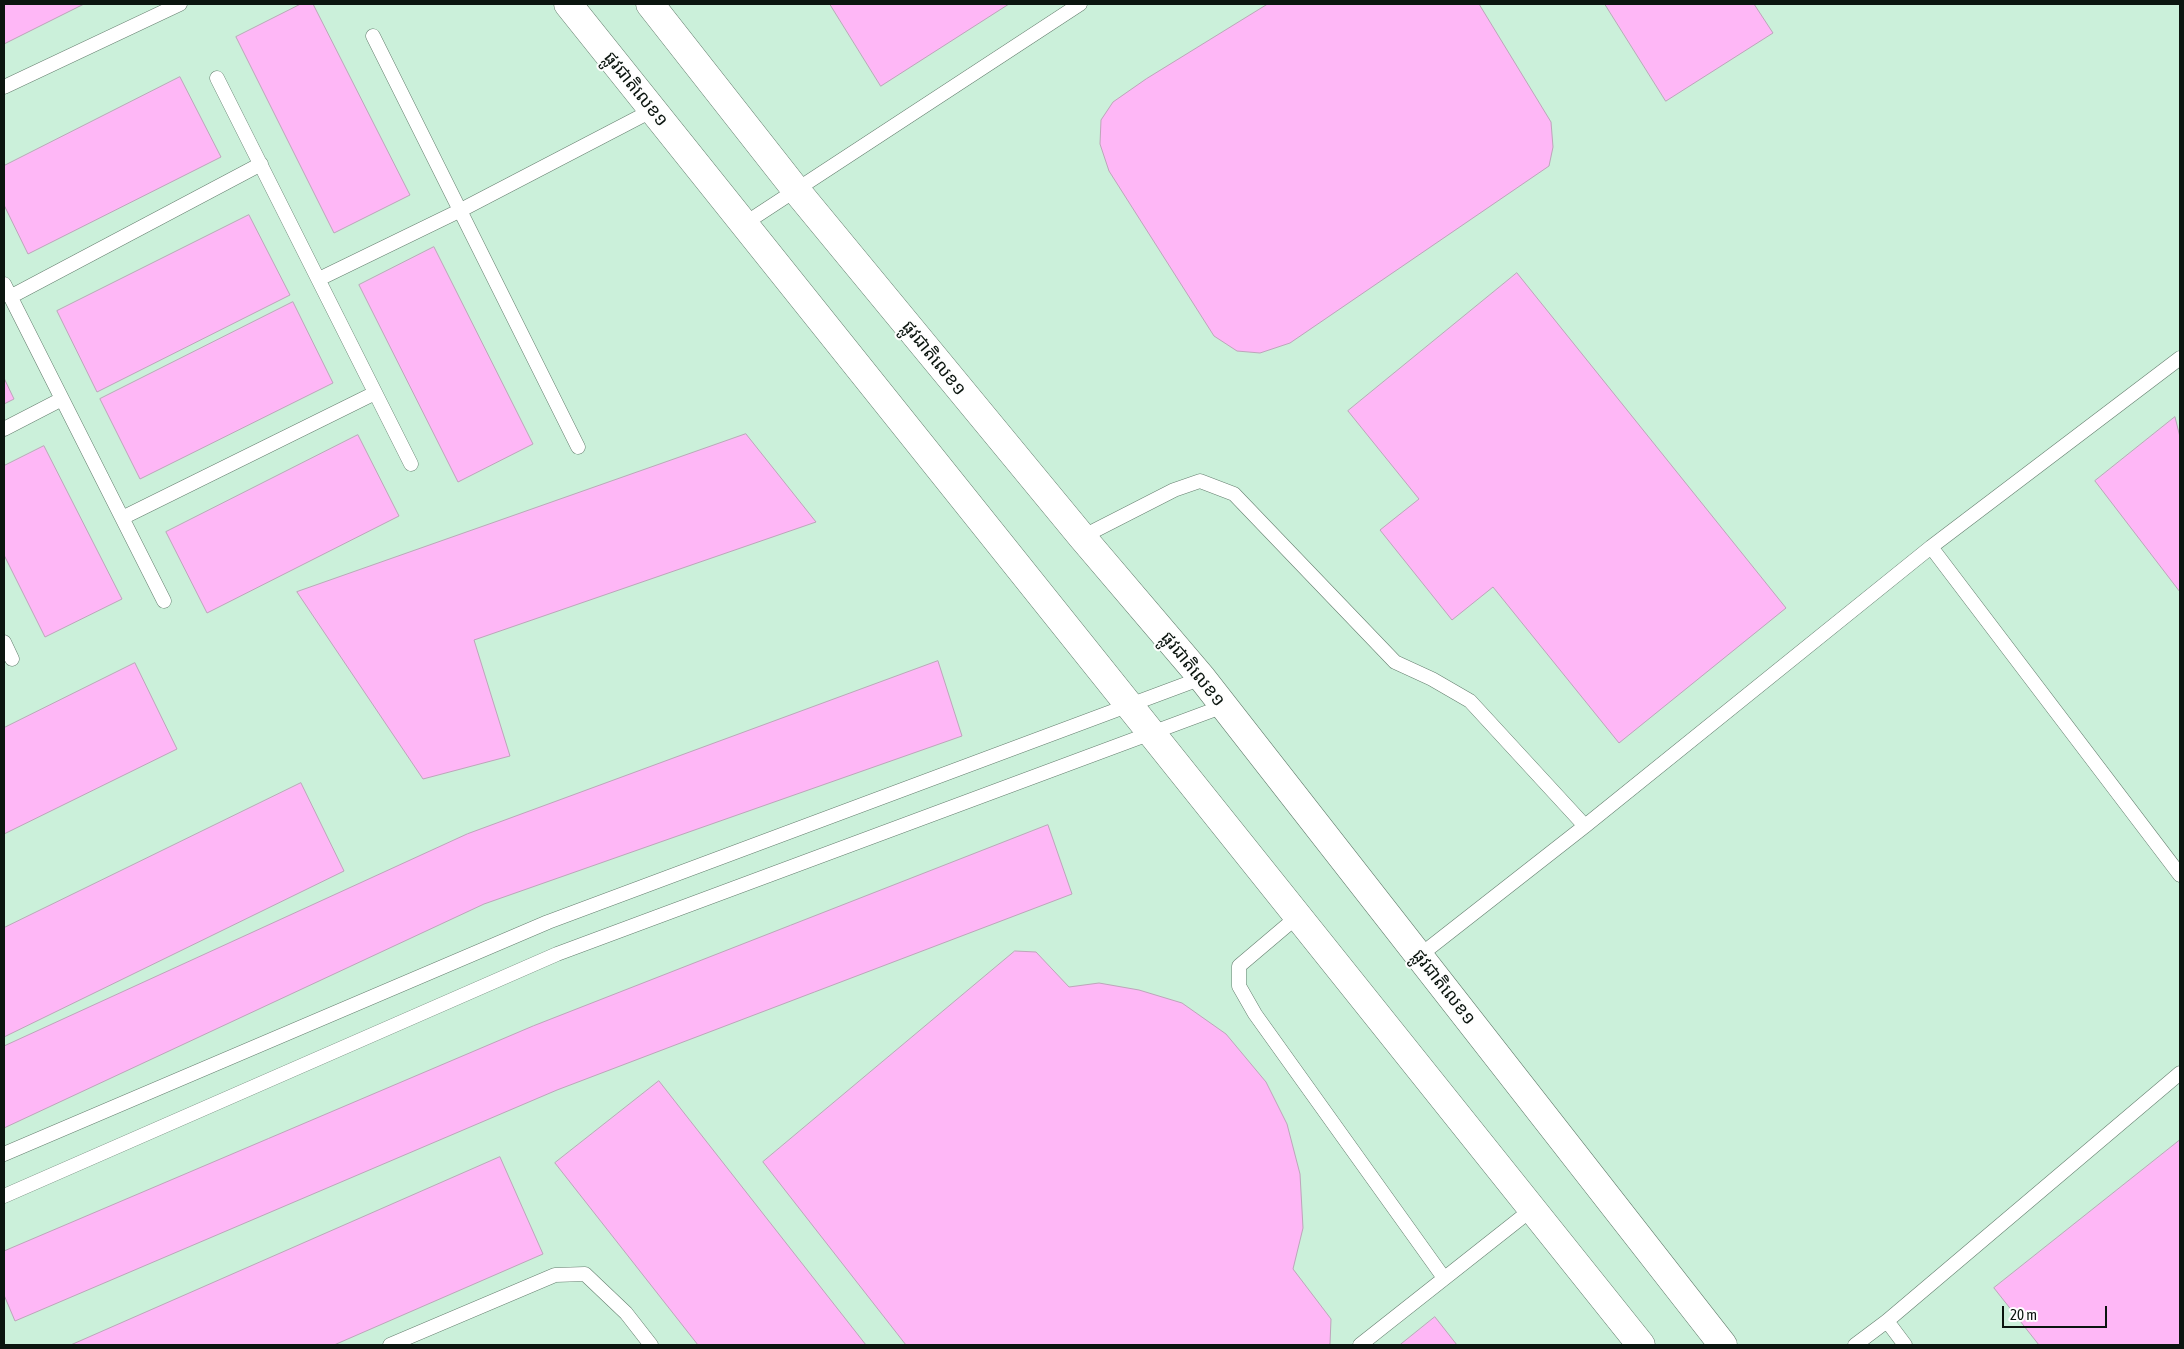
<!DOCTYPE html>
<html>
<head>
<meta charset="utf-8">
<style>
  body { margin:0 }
  #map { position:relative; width:2184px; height:1349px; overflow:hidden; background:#dcf9e8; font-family:"Asap Condensed",sans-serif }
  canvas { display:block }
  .frame { position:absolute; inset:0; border:5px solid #0b150f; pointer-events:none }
  .scale { position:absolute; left:2002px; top:1306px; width:105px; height:22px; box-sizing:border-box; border:2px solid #0b150f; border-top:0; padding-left:6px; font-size:15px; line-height:18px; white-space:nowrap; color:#0b150f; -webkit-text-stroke:4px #fefefe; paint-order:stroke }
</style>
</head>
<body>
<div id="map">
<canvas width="2184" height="1349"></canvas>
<div class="frame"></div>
<div class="scale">20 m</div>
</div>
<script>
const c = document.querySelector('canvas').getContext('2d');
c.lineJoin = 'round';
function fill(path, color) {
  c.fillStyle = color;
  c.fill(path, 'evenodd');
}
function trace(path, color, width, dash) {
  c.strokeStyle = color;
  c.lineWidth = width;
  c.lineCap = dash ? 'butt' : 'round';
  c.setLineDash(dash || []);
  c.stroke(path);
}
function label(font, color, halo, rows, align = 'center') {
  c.font = font + ' "Asap Condensed","Noto Sans Khmer",sans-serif';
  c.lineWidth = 4;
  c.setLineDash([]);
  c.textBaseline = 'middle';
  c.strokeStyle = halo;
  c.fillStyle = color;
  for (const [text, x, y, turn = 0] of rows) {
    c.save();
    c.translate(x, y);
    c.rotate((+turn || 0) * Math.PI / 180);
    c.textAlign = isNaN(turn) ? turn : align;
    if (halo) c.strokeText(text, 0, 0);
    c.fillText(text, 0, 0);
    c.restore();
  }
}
fill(new Path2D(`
  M4,4H2180V1345H4Z`), '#cbf0da');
const building = new Path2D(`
  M4,4H84L4,44Z
  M301,4H313L410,195L334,233L236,37Z
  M830,4H1009L881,86Z
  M1268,4H1479L1551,122L1553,147L1549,166L1290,343L1260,353L1237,351L1214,336L1109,171L1100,144L1101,120L1113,102L1146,79Z
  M1605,4H1754L1773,33L1666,101Z
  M180,77L221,157L28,254L4,205V166Z
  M249,215L290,295L97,392L57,311Z
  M434,247L533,444L458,482L359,285Z
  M1517,273L1786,608L1619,743L1493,587L1452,620L1380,530L1419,499L1348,411Z
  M293,302L333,383L140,479L100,399Z
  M4,378L14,399L4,404Z
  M2175,417L2180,437V592L2095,481Z
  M746,434L816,522L474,640L510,756L423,779L297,592Z
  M358,435L399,516L207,613L166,532Z
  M44,446L122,599L45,637L4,555V466Z
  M938,661L962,736L484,904L4,1128V1046L467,834Z
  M135,663L177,749L4,834V728Z
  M301,783L344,871L4,1037V928Z
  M1048,825L1072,894L557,1090L15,1321L4,1295V1251L533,1026Z
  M1015,951L1036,952L1069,987L1099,983L1139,990L1182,1003L1226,1034L1266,1082L1287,1124L1300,1174L1303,1228L1293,1269L1331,1319L1330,1344L1328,1345H906L763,1162Z
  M659,1081L866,1345H698L555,1163Z
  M2180,1140V1345H2039L1994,1288Z
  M500,1157L543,1254L334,1345H71Z
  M1435,1317L1457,1345H1400Z`);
fill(building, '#feb7f6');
trace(building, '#bda6ba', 1);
const service = new Path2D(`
  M373,36L578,447
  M217,78L411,464
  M4,87L180,4
  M744,224L1080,4
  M319,279L461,210L653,110
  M4,284L164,601
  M10,297L261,164
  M4,429L62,399
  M122,518L375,393
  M1082,537L1174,490L1200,481L1234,494L1395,662L1432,679L1470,701L1585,826
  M1931,547L2180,875
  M4,642L12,659
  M1298,916L1239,966V986L1255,1014L1444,1278
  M1419,956L1585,826L1931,547L2180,358
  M4,1154L548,922L1202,678
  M4,1196L557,954L1224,706
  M1887,1321L1905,1345
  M390,1345L555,1275L585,1274L626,1313L651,1345
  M1360,1345L1531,1210
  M1855,1345L1887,1321L2180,1073`);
const trunk = new Path2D(`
  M568,4L1641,1345
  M650,4L796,190L1082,537L1202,678L1723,1345`);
trace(service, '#657f6f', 15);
trace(trunk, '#657f6f', 29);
trace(service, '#fff', 14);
trace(trunk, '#fff', 28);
label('18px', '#0b150f', '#fefefe', [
  ["ផ្លូវជាតិលេខ១",636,89,51],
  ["ផ្លូវជាតិលេខ១",934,358,51],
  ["ផ្លូវជាតិលេខ១",1193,669,51],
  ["ផ្លូវជាតិលេខ១",1444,987,52]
]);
</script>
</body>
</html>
